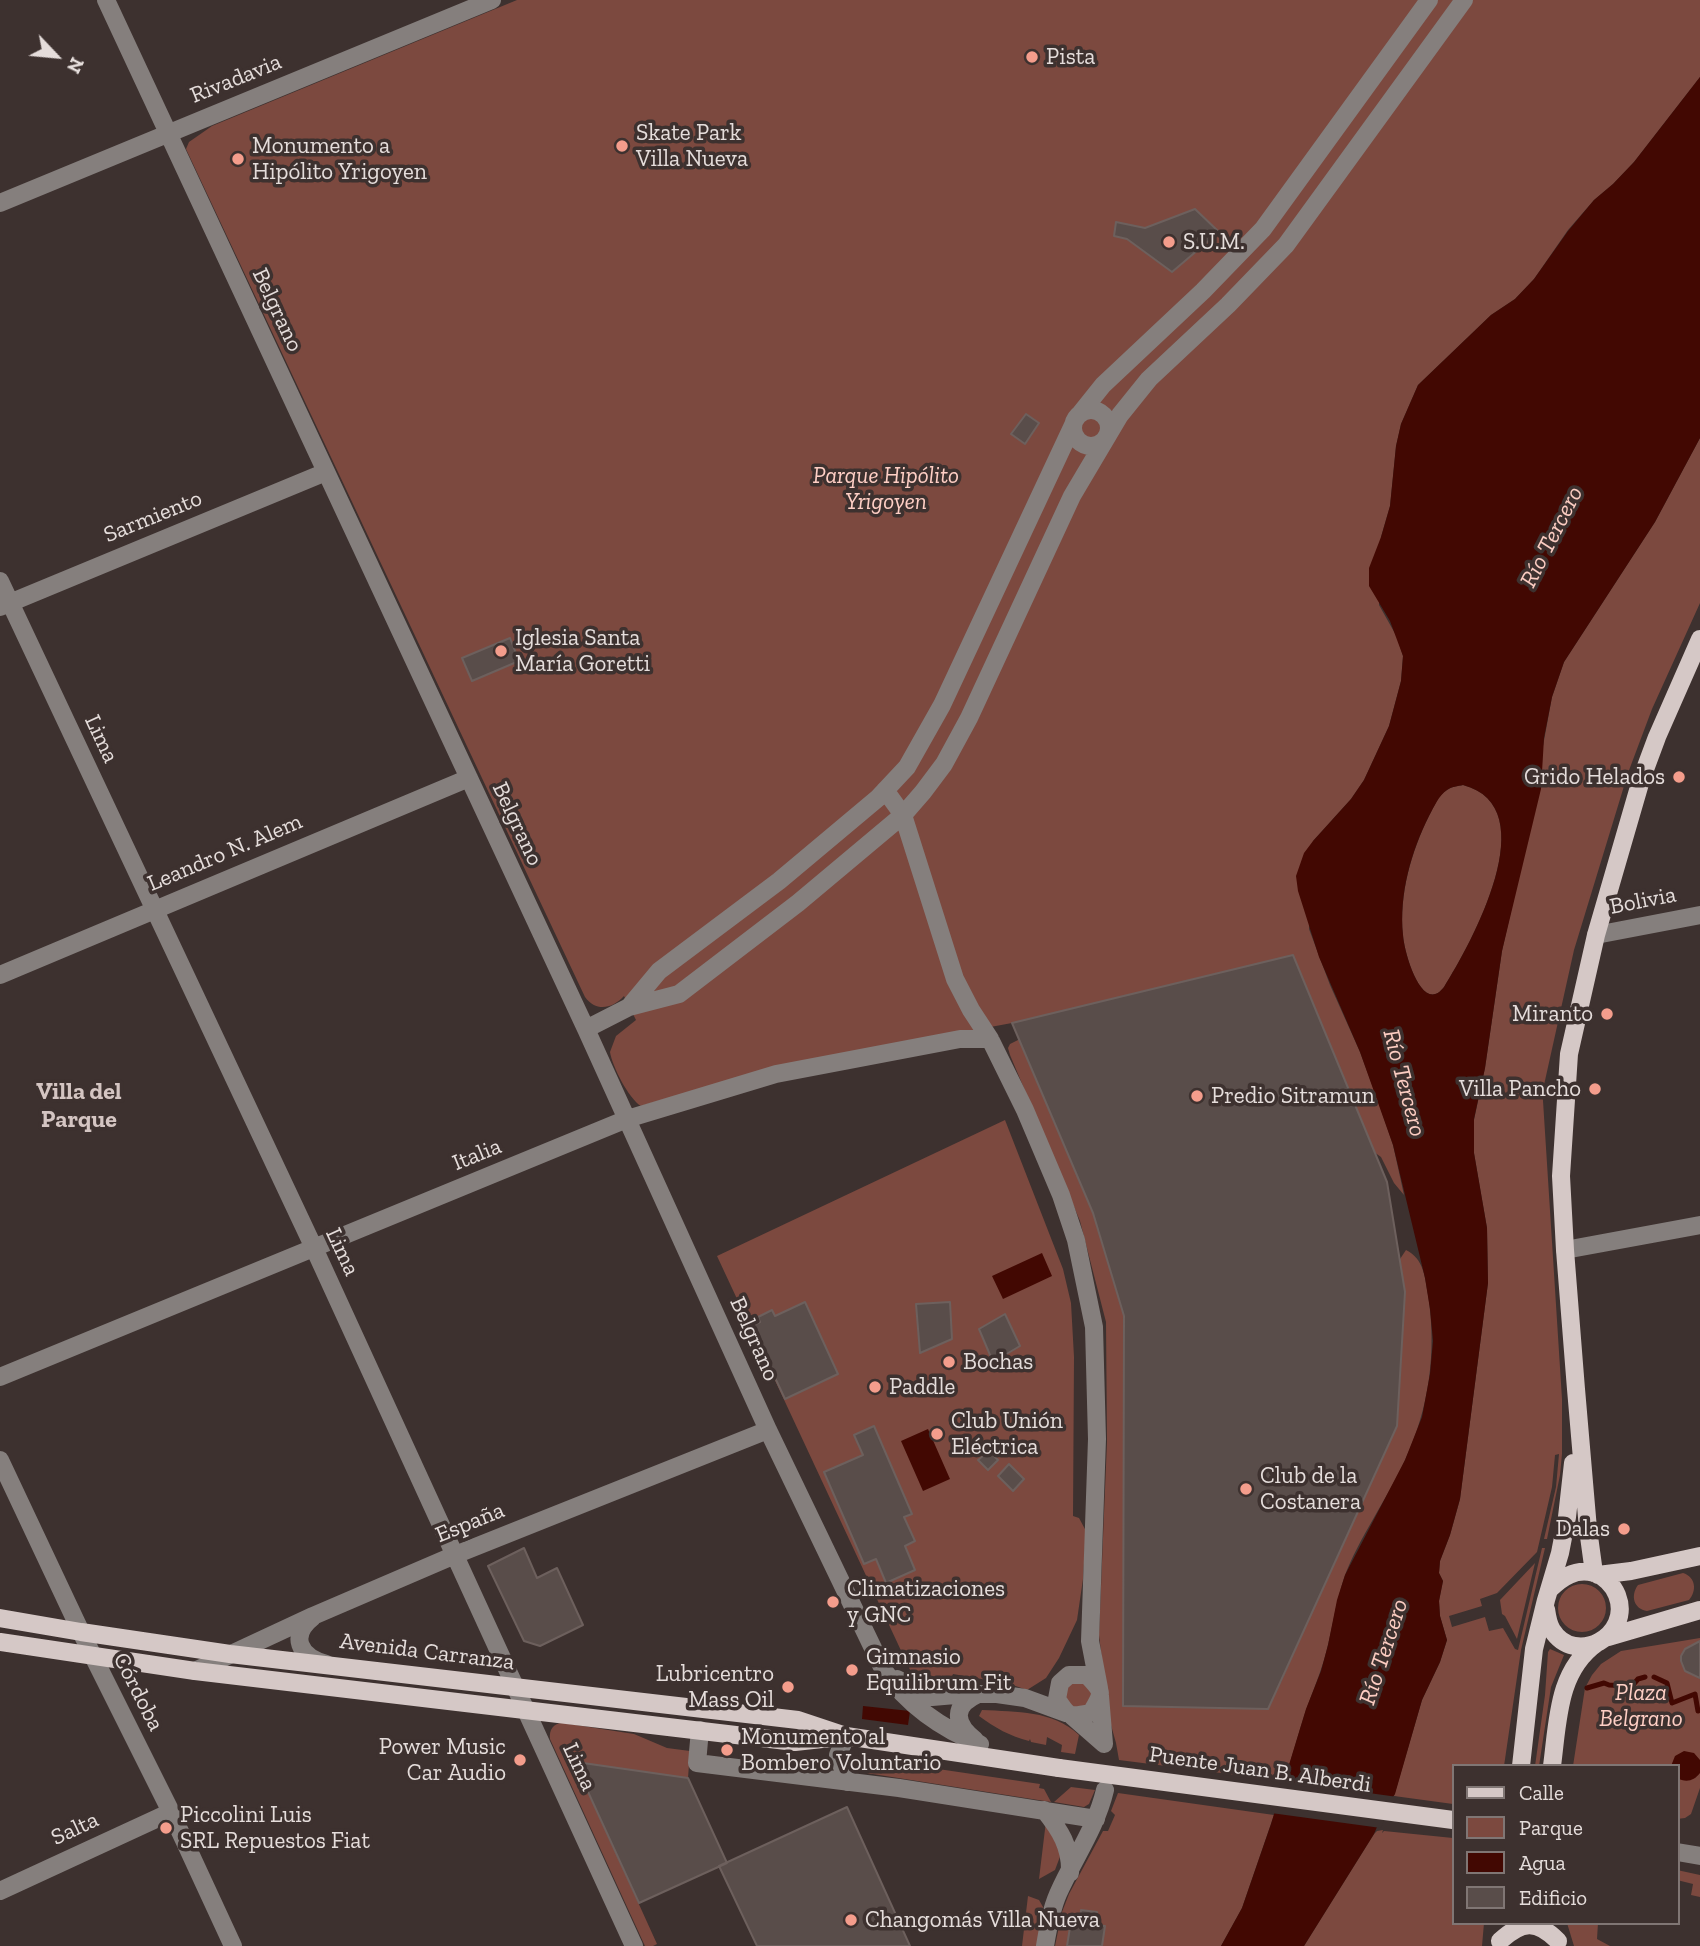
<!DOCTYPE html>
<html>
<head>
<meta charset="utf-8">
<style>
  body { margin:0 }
  #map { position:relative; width:1700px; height:1946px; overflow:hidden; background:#3d312f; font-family:"Zilla Slab",serif }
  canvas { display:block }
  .legend { position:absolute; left:1452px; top:1764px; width:228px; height:161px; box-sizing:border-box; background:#3d312f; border:2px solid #807674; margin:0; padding:9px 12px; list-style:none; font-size:21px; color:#e5dddb }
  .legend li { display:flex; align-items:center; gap:14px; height:35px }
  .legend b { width:35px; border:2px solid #807674 }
  .north { position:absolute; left:21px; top:21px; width:70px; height:70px; -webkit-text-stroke:5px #3d312f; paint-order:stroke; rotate:116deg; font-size:19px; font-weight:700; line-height:28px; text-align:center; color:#e5dddb }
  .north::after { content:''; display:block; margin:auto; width:24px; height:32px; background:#e5dddb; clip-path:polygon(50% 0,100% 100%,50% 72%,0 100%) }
</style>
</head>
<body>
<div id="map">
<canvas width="1700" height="1946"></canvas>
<ul class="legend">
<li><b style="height:9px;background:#d5c8c6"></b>Calle</li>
<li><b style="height:19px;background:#7c493f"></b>Parque</li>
<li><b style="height:19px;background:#420802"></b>Agua</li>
<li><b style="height:19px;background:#594d4a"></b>Edificio</li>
</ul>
<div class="north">N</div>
</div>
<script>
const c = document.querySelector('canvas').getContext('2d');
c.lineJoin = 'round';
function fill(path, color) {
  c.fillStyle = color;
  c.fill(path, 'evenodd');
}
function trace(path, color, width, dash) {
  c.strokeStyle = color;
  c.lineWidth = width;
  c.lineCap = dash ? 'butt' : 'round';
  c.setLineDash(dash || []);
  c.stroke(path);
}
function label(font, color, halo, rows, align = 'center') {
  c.font = font + ' "Zilla Slab",serif';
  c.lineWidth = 7;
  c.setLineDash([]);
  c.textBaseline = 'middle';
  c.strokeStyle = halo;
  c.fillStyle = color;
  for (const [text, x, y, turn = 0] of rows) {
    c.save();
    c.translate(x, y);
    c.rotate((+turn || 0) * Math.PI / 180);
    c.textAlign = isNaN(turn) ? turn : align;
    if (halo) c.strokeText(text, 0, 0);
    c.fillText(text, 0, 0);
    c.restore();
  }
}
fill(new Path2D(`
  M517,0H1700V77L1634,162L1613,184L1594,200L1568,230L1534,279L1515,299L1491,315L1418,385L1401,424L1396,446L1390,506L1381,537L1379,605L1397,637L1403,656L1401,681L1389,726L1364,780L1351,799L1313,841L1309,929L1330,985L1360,1052L1378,1101L1393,1145L1404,1195L1394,1183L1381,1157L1374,1152L1293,955L1012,1023L779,1066L641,1106C629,1099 612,1066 610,1052L616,1036L636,1020L624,996C612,1009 596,1012 585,997L186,149L189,142L212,126Z
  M1700,438V603L1652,709L1628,773L1574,950L1544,1085H1542L1562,1399V1454L1560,1475L1547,1539H1544L1556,1487L1559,1454L1555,1455L1552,1487L1537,1552L1497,1593L1480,1599L1482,1606L1449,1616L1452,1627L1485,1617L1489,1631L1503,1628L1515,1649L1518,1650L1542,1548H1545L1521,1650L1504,1766H1453V1804L1394,1796L1422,1700L1440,1662L1447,1640L1440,1616L1439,1601L1443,1581L1439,1573L1440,1561L1450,1535L1460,1499L1488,1283L1487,1228L1474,1153V1120L1485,1068L1502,951L1520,871L1552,697L1564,662L1655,522Z
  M1463,785C1547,807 1471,944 1444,987C1422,1016 1404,952 1403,935C1399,895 1411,852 1429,816C1434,807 1438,795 1447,790C1451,787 1458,786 1463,785Z
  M1020,1039L1093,1213L1124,1316L1123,1533L1400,1259L1406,1250C1424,1259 1425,1277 1428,1295C1437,1351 1429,1409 1405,1460C1387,1500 1359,1537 1344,1578C1335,1605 1332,1633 1324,1660C1319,1677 1312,1693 1306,1710C1298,1734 1292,1758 1284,1781L1119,1760L1116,1743L1109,1718L1099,1635L1107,1442L1106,1322L1080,1221L1010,1055L1008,1048L1010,1044ZM1294,1652L1281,1682L1274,1688L1268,1709H1259L1258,1690Z
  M1005,1120L1063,1269L1071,1303L1074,1357L1073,1516L1079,1518L1086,1531L1083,1579L1077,1620L1059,1658L1046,1678L1027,1690L1010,1684L953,1674L951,1679L929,1685L911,1672L717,1256Z
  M1535,1563L1517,1639L1505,1616L1502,1614L1500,1600Z
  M1683,1573C1696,1577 1697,1591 1689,1600L1647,1611C1634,1609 1630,1596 1638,1585Z
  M1558 1608a24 24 0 1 1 48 0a24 24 0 1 1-48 0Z
  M1700,1638V1788L1691,1814L1685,1818L1677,1819V1766H1573L1585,1688L1592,1675L1601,1664L1621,1651Z
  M1550,1649L1564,1655L1551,1687L1539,1766H1535L1545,1695L1548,1652Z
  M1073,1679L1087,1680L1095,1691L1093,1704L1070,1710L1063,1687Z
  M982,1710C1017,1712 1052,1710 1079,1735L1075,1754L1061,1752L1062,1745L1047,1737L1046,1745L1031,1742L1030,1739L1029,1741C1010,1736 995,1728 979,1716Z
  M563,1723L634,1734L667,1748L690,1751L688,1778L583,1763L578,1770L657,1944L653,1946H645L550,1739C549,1730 553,1723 563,1723Z
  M864,1760H877L1040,1784L1039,1788L1044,1789L1051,1802L860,1772Z
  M1071,1787L1095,1790L1089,1804L1084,1807L1054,1802Z
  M1118,1793L1274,1815L1242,1908L1221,1946H1102L1105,1927L1095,1925L1097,1912L1082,1910L1080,1922L1071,1921L1067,1946H1055L1062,1912L1069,1894L1103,1831H1108L1115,1815L1111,1811Z
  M1046,1821L1061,1854L1055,1870L1039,1879Z
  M1383,1830L1382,1833L1384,1831L1453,1838V1923H1484L1482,1946H1304L1374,1834L1377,1831Z
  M1677,1870L1700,1875V1897L1691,1895L1693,1884L1677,1880Z
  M1028,1896L1039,1900L1043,1907L1037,1946H1022Z
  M1567,1923H1598L1597,1939L1610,1946H1574Z`), '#7c493f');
fill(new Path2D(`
  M1700,77V438L1655,522L1564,662L1552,697L1544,738L1541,789L1502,951L1485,1068L1474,1119V1153L1487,1228L1488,1283L1460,1499L1450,1535L1440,1561L1439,1573L1443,1581L1439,1601L1440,1616L1447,1640L1440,1662L1422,1700L1395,1794L1385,1808L1374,1834L1304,1946H1221L1242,1908L1271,1824L1306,1709L1321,1671L1328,1645L1337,1600L1345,1575L1405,1460L1422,1417L1430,1374L1433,1341L1430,1309L1425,1278L1393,1145L1360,1052L1319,957L1298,891L1296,876L1304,853L1313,841L1351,799L1364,780L1389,726L1401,681L1403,656L1390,621L1369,586V568L1381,537L1390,506L1396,446L1401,424L1418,385L1491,315L1515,299L1534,279L1568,231L1594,200L1613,184L1634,162ZM1463,785C1547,807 1471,944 1444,987C1422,1016 1404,952 1403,935C1399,894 1411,852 1429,816C1434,807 1439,795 1447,790C1451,787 1458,786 1463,785Z
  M1042,1253L1052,1276L1003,1299L992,1276Z
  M928,1429L950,1479L923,1491L901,1441Z
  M863,1706L910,1711L908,1725L862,1719Z
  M1684,1751L1694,1753L1700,1760V1773C1694,1781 1686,1783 1677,1778V1766H1671L1675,1756Z`), '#420802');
fill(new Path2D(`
  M1281,1781L1398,1797L1388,1810L1381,1828L1271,1813Z`), '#3d312f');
trace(new Path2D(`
  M1654,1677L1667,1683L1672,1703L1695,1694L1698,1711
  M1587,1688L1604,1683L1609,1685L1632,1686L1638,1679L1645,1677`), '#420802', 5);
const building = new Path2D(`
  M1195,209L1219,232L1172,272L1127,239L1114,236L1116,222L1145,228Z
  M1026,414L1039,423L1025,444L1011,434Z
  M510,638L519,661L472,681L462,658Z
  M1293,955L1387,1182L1405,1292L1397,1426L1268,1709L1123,1706L1124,1316L1093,1213L1012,1023Z
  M805,1302L838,1374L785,1399L751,1326L760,1322L758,1317L772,1310L775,1316Z
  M950,1302L952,1339L920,1353L916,1304Z
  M1005,1314L1020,1346L993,1362L979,1329Z
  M874,1426L912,1514L904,1517L915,1541L905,1546L915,1570L886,1583L876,1559L864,1564L824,1472L863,1455L854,1435Z
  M989,1451L998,1460L988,1470L978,1460Z
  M1009,1464L1024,1479L1013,1491L998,1476Z
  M524,1548L537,1578L557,1568L583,1625L540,1646L524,1641L488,1566Z
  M1700,1641V1678L1685,1671L1681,1661V1656L1685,1649Z
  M583,1763L688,1778L727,1863L639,1903L578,1770Z
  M847,1807L910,1946H757L719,1866Z
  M1081,1910L1097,1912L1095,1925L1105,1926L1102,1946H1067L1071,1921L1080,1922Z`);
fill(building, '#594d4a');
trace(building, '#6d605d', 2);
trace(new Path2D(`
  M106,0L586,1029L768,1430L883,1669C906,1704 942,1729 980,1744
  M0,203L492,0
  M1073 428a18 18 0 1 1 36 0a18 18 0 1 1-36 0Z
  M1079,415L1103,385L1203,291L1263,229L1429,0
  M0,581L314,1248L634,1946
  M0,607L326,472
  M885,790L903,815L955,979L971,1010L990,1039L1025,1110L1061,1195L1076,1240L1094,1327L1097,1439L1090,1641L1099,1688
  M1596,935L1700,915
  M0,975L469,778
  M629,1007L659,971L779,881L878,798L907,767L942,705L1073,425
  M586,1029L629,1007L679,994L798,903L903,815L923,792L944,764L969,718L1072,496L1120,415L1149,379L1228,305L1286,245L1464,0
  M1565,1250L1700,1225
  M0,1377L627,1119L776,1074L960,1039H990
  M0,1460L81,1632L171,1812L233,1946
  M313,1617C289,1636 299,1656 326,1664
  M195,1671L313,1616L455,1555L768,1430
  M1069,1675H1087C1104,1693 1103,1692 1091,1713C1070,1717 1069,1718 1057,1699L1060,1683Z
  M897,1679L932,1697L967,1694H997L1025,1698L1066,1713
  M1072,1716L1104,1744L1100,1696
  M700,1730L697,1763L899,1788L1096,1819
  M846,1736L838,1755L847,1782
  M975,1740C954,1723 952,1706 978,1694
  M1044,1810C1060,1830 1071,1847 1070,1873
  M1677,1852L1700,1856
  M0,1891L171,1812
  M1045,1946C1048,1928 1051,1910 1058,1894C1074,1858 1096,1828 1105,1790`), '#857f7d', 18);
trace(new Path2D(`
  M1594,1573L1588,1529L1576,1389L1565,1250L1561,1176L1569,1054L1596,935L1641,780L1657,737L1700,639
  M1598,1575L1631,1571L1700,1556
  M1546,1609C1547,1616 1548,1624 1552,1630C1575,1667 1633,1636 1617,1595C1613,1585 1604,1576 1594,1573C1576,1568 1562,1577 1550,1589
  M0,1618L81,1632L230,1654L798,1720L846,1736L1059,1768
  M1608,1637L1700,1610
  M0,1642L195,1671L795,1742L840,1737
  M1521,1766L1534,1649L1546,1600L1560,1553L1567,1517L1573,1463
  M1552,1766C1558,1722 1557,1671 1597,1643
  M1500,1941C1522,1921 1536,1919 1558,1941`), '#d5c8c6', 18);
trace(new Path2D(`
  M1059,1768L1453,1820`), '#d5c8c6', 18);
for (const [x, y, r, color] of [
  [1032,57,7,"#f49d8c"],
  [622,146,7,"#f49d8c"],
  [238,159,7,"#f49d8c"],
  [1169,242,7,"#f49d8c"],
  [501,651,7,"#f49d8c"],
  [1679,777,7,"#f49d8c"],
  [1607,1014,7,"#f49d8c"],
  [1595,1089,7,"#f49d8c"],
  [1197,1096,7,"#f49d8c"],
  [949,1362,7,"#f49d8c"],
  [875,1387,7,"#f49d8c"],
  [937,1434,7,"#f49d8c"],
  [1246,1489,7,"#f49d8c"],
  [1624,1529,7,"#f49d8c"],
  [833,1602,7,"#f49d8c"],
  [852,1670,7,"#f49d8c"],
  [788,1687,7,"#f49d8c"],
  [727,1750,7,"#f49d8c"],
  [520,1760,7,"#f49d8c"],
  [166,1828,7,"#f49d8c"],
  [851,1920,7,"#f49d8c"]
]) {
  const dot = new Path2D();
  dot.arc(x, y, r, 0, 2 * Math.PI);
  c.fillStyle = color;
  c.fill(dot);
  trace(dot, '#3d312f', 2.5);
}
label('23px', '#e5dddb', '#3d312f', [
  ["Pista",1046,57],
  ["Skate Park",636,133],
  ["Villa Nueva",636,159],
  ["Monumento a",252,146],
  ["Hipólito Yrigoyen",252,172],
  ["S.U.M.",1183,242],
  ["Iglesia Santa",515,638],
  ["María Goretti",515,664],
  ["Grido Helados",1665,777,"right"],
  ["Miranto",1593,1014,"right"],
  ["Villa Pancho",1581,1089,"right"],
  ["Predio Sitramun",1211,1096],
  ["Bochas",963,1362],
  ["Paddle",889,1387],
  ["Club Unión",951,1421],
  ["Eléctrica",951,1447],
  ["Club de la",1260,1476],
  ["Costanera",1260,1502],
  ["Dalas",1610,1529,"right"],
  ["Climatizaciones",847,1589],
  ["y GNC",847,1615],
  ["Gimnasio",866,1657],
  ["Equilibrum Fit",866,1683],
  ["Lubricentro",774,1674,"right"],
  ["Mass Oil",774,1700,"right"],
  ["Monumento al",741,1737],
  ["Bombero Voluntario",741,1763],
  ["Power Music",506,1747,"right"],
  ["Car Audio",506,1773,"right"],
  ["Piccolini Luis",180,1815],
  ["SRL Repuestos Fiat",180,1841],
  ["Changomás Villa Nueva",865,1920]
], 'left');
label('23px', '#e5dddb', '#3d312f', [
  ["Rivadavia",236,79,-22],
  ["Belgrano",277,310,65],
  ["Sarmiento",153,517,-22],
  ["Lima",101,739,65],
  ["Belgrano",517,824,65],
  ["Leandro N. Alem",225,853,-23],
  ["Bolivia",1643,901,-11],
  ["Italia",477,1155,-22],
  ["Lima",342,1252,65],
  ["Belgrano",754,1339,66],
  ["España",470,1523,-22],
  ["Avenida Carranza",427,1652,7],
  ["Córdoba",138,1692,63],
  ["Lima",579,1767,65],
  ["Puente Juan B. Alberdi",1260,1770,8],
  ["Salta",75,1829,-25]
]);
label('italic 23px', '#ffcfc5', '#3d312f', [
  ["Parque Hipólito",886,476],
  ["Yrigoyen",886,502],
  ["Plaza",1641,1693],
  ["Belgrano",1641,1719]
]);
label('italic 24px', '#fccdc2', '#3d312f', [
  ["Río Tercero",1552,537,-63],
  ["Río Tercero",1404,1083,75],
  ["Río Tercero",1384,1652,-72]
]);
label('bold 24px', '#d4c5c2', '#3d312f', [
  ["Villa del",79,1092],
  ["Parque",79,1120]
]);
</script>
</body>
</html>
